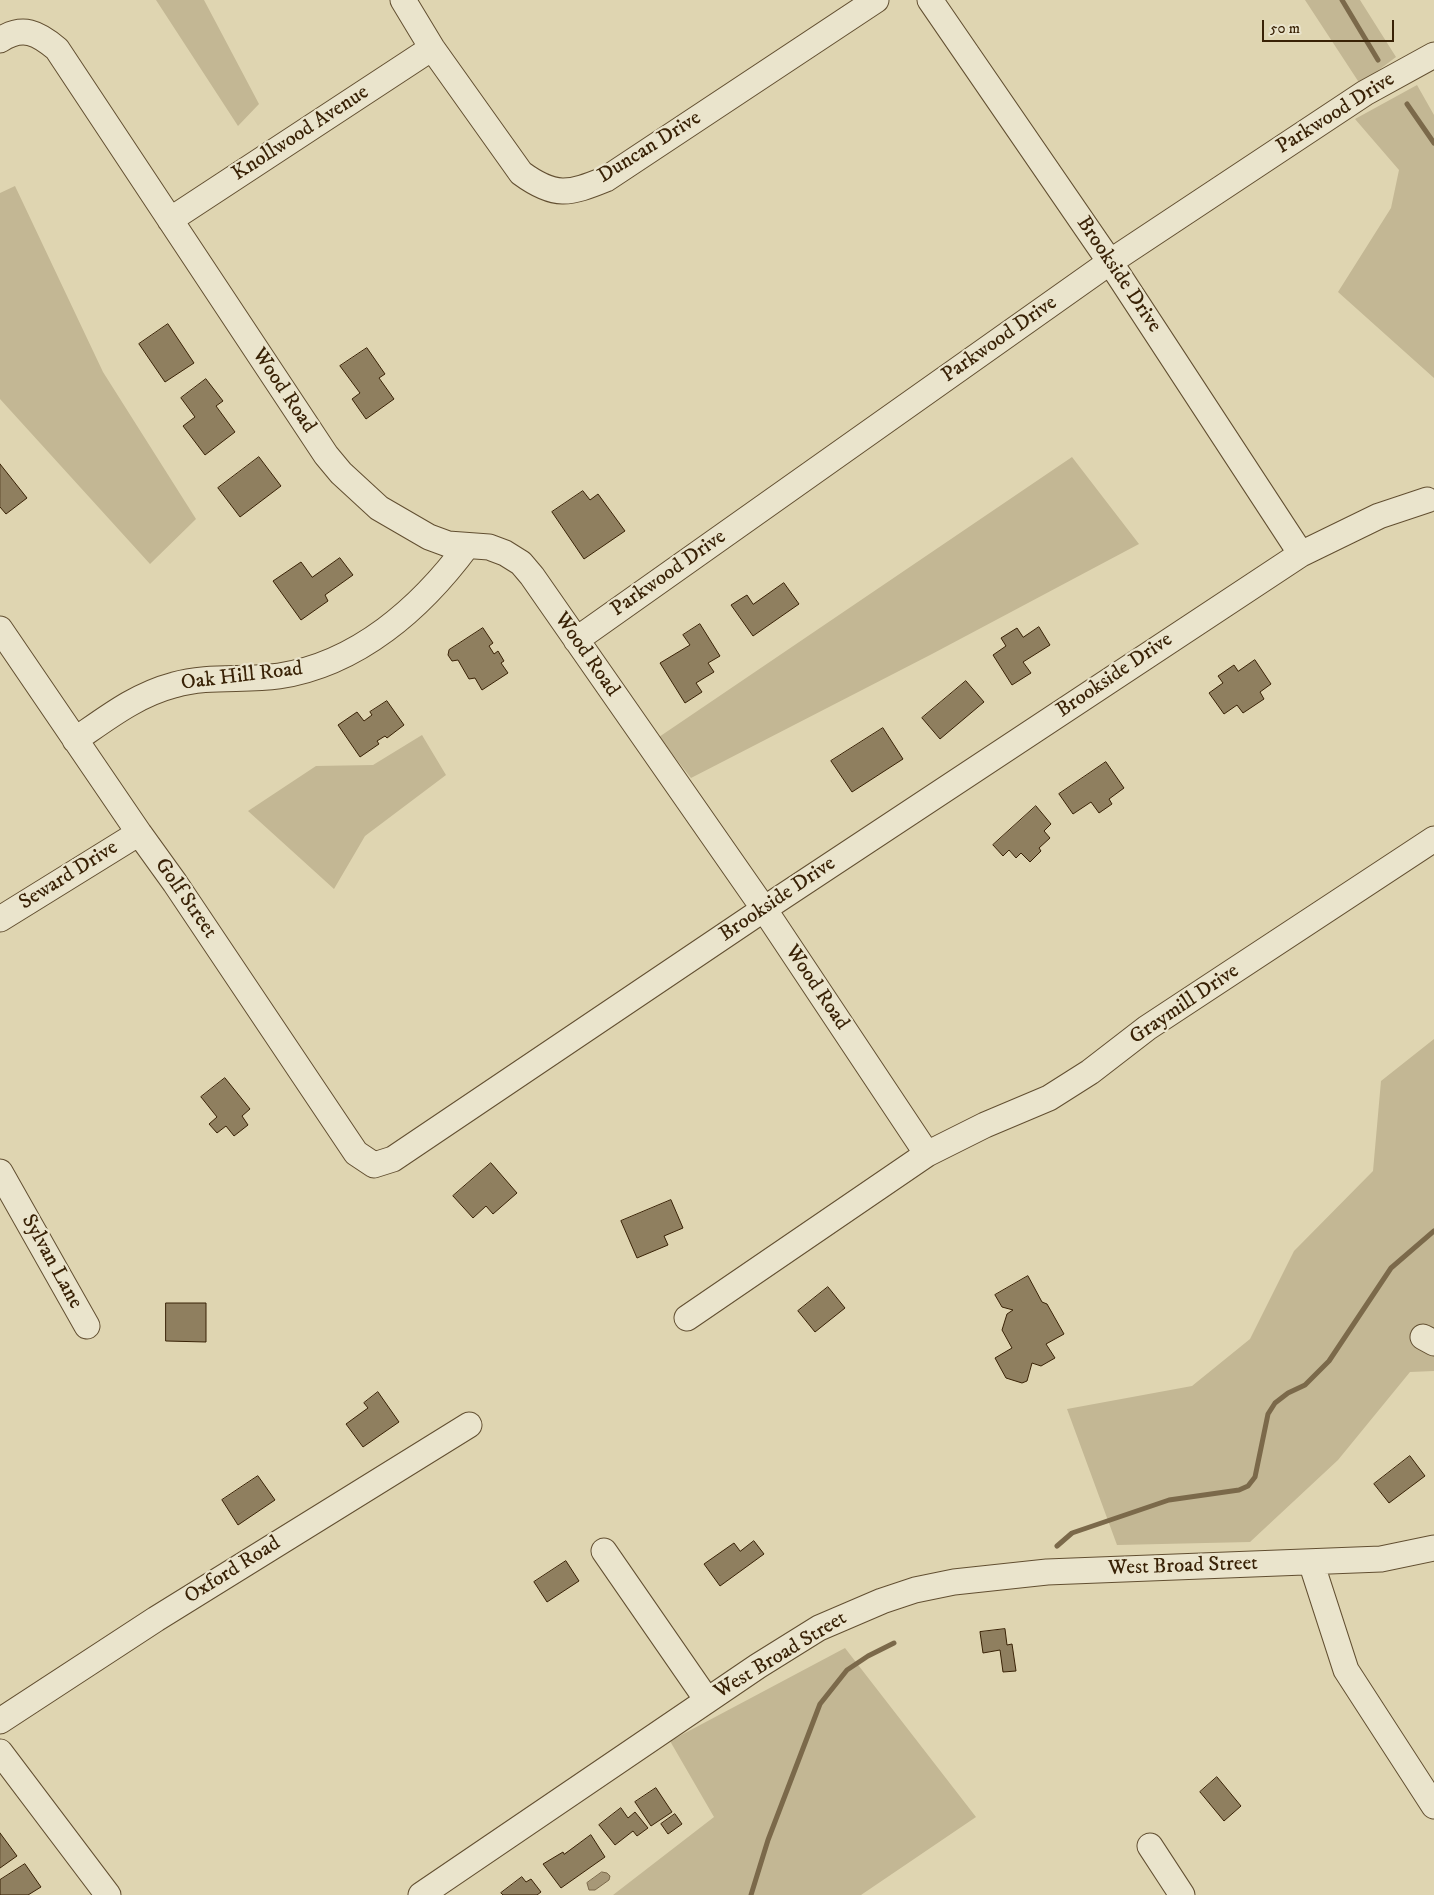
<!DOCTYPE html>
<html>
<head>
<meta charset="utf-8">
<style>
  body { margin:0 }
  #map { position:relative; width:1434px; height:1895px; overflow:hidden; background:#dfd5b1; font-family:"IM FELL DW Pica",serif }
  canvas { display:block }
  .scale { position:absolute; left:1262px; top:20px; width:132px; height:22px; box-sizing:border-box; border:2px solid #392206; border-top:0; padding-left:6px; font-size:15px; line-height:18px; white-space:nowrap; color:#392206; -webkit-text-stroke:4px #eae4cc; paint-order:stroke }
</style>
</head>
<body>
<div id="map">
<canvas width="1434" height="1895"></canvas>
<div class="scale">50 m</div>
</div>
<script>
const c = document.querySelector('canvas').getContext('2d');
c.lineJoin = 'round';
function fill(path, color) {
  c.fillStyle = color;
  c.fill(path, 'evenodd');
}
function trace(path, color, width, dash) {
  c.strokeStyle = color;
  c.lineWidth = width;
  c.lineCap = dash ? 'butt' : 'round';
  c.setLineDash(dash || []);
  c.stroke(path);
}
function label(font, color, halo, rows, align = 'center') {
  c.font = font + ' "IM FELL DW Pica",serif';
  c.lineWidth = 4.5;
  c.setLineDash([]);
  c.textBaseline = 'middle';
  c.strokeStyle = halo;
  c.fillStyle = color;
  for (const [text, x, y, turn = 0] of rows) {
    c.save();
    c.translate(x, y);
    c.rotate((+turn || 0) * Math.PI / 180);
    c.textAlign = isNaN(turn) ? turn : align;
    if (halo) c.strokeText(text, 0, 0);
    c.fillText(text, 0, 0);
    c.restore();
  }
}
fill(new Path2D(`
  M156,0H204L259,104L238,126Z
  M1305,0H1360L1396,57L1360,84Z
  M1417,85L1434,115V378L1338,292L1391,208L1399,170L1355,119Z
  M15,186L103,372L196,519L150,564L0,399V193Z
  M1072,457L1139,544L932,654L691,778L659,737Z
  M422,735L446,775L365,836L334,889L248,811L316,766L373,765Z
  M1434,1039V1371L1410,1372L1338,1460L1250,1542L1117,1545L1067,1409L1192,1386L1250,1339L1294,1251L1373,1171L1381,1081Z
  M845,1648L976,1817L861,1895H613L714,1817L670,1741Z`), '#c3b794');
const water = new Path2D(`
  M602,1872L607,1873L610,1876L609,1880L595,1890H589L587,1883Z`);
fill(water, '#a79877');
trace(water, '#7b694a', 1);
trace(new Path2D(`
  M1342,0L1378,60
  M1407,104L1434,143
  M1057,1546L1072,1533L1169,1500L1239,1490L1248,1486L1255,1477L1268,1414L1275,1403L1288,1393L1305,1385L1329,1361L1391,1268L1434,1231
  M751,1895L768,1840L820,1704L847,1670L868,1656L894,1643`), '#7b694a', 5);
const building = new Path2D(`
  M168,324L194,363L165,382L139,344Z
  M367,348L385,374L379,378L394,399L366,419L352,399L360,393L340,366Z
  M206,379L223,401L216,406L235,432L205,455L183,426L195,417L181,398Z
  M259,457L281,486L240,517L218,488Z
  M0,464L27,498L6,514L0,507Z
  M583,491L590,500L598,494L625,531L584,559L552,512Z
  M340,558L353,575L325,595L328,601L301,620L273,581L301,562L312,577Z
  M784,583L799,604L753,636L731,605L747,595L753,604Z
  M700,624L720,656L708,663L714,672L696,683L702,692L685,703L660,663L690,645L683,635Z
  M1039,627L1050,645L1023,662L1031,673L1012,685L993,655L1006,646L1001,638L1017,628L1023,637Z
  M483,628L493,643L489,646L494,654L498,651L504,661L501,663L508,673L482,690L475,678L469,679L458,660L452,661L448,655L449,650Z
  M1255,660L1271,684L1260,692L1264,699L1243,713L1237,705L1224,714L1209,693L1223,683L1218,676L1234,665L1238,671Z
  M966,681L984,702L940,739L922,718Z
  M387,701L404,725L387,738L385,736L377,741L379,744L360,757L338,725L357,712L364,721L372,715L370,712Z
  M883,728L903,759L852,792L831,761Z
  M1106,762L1124,788L1109,799L1112,804L1099,813L1091,802L1073,814L1059,794Z
  M1036,806L1051,824L1044,831L1050,838L1039,848L1041,851L1030,862L1021,853L1016,858L1009,850L1003,856L993,845Z
  M225,1078L250,1109L242,1116L248,1125L234,1136L226,1126L217,1133L209,1124L217,1117L201,1097Z
  M491,1163L517,1193L493,1214L486,1206L473,1218L453,1196Z
  M671,1200L683,1228L664,1236L668,1245L637,1258L621,1221Z
  M1028,1276L1042,1302L1047,1304L1064,1334L1046,1344L1055,1358L1041,1366L1032,1363L1027,1381L1022,1383L1006,1378L995,1358L1012,1348L1002,1330L1007,1314L1013,1310L1002,1307L995,1295Z
  M828,1287L845,1308L815,1332L798,1311Z
  M166,1303H206V1342L166,1341Z
  M378,1392L399,1422L363,1447L346,1424L368,1408L364,1403Z
  M1410,1456L1425,1476L1389,1503L1374,1484Z
  M258,1476L275,1500L238,1525L222,1500Z
  M754,1541L764,1554L720,1586L704,1564L734,1543L740,1551Z
  M566,1561L579,1581L547,1602L534,1582Z
  M1005,1629L1007,1645L1012,1644L1016,1671L1003,1672L1000,1650L983,1653L980,1632Z
  M1217,1777L1241,1806L1224,1821L1200,1792Z
  M656,1788L672,1812L651,1826L635,1802Z
  M621,1808L628,1818L635,1812L648,1828L637,1836L633,1831L615,1845L599,1825Z
  M675,1814L682,1824L668,1834L661,1824Z
  M0,1833L17,1856L0,1868Z
  M591,1835L605,1857L561,1888L543,1864L563,1852L564,1854Z
  M25,1864L41,1887L28,1895H0V1880Z
  M522,1877L526,1882L531,1879L541,1892L537,1895H503L501,1893Z`);
fill(building, '#8f7f5f');
trace(building, '#392206', 1);
const minor = new Path2D(`
  M403,0L432,48L521,173C555,198 569,194 606,179L876,0
  M930,0L1110,262L1301,554
  M0,40C23,25 38,33 57,49L326,455L341,473L379,508L429,537L448,544L489,547L505,553L521,563L532,576L764,909L927,1154
  M170,220L432,48
  M0,629L139,833L175,883L356,1153L374,1165L393,1159L764,909L1301,554L1379,516L1427,500
  M576,640L1110,262L1365,93L1434,55
  M75,740C107,718 136,695 174,685C208,675 244,681 279,676C358,664 421,608 467,546
  M0,919L139,833
  M0,1172L87,1326
  M687,1318L927,1154L985,1125L1049,1098L1090,1072L1147,1028L1434,839
  M1423,1337L1434,1343
  M604,1551L707,1700
  M1311,1562L1346,1670L1434,1806
  M0,1721L156,1619L469,1425
  M0,1752L108,1895
  M1150,1846L1182,1895
  M421,1895L758,1666L819,1628L882,1601L915,1590L954,1582L1047,1572L1381,1559L1434,1548`);
trace(minor, '#624f31', 27);
trace(minor, '#eae4cc', 25);
label('21px', '#392206', '#eae4cc', [
  ["Parkwood Drive",1336,114,-32],
  ["Knollwood Avenue",301,134,-33],
  ["Duncan Drive",650,148,-32],
  ["Brookside Drive",1118,275,56],
  ["Parkwood Drive",1000,340,-35],
  ["Wood Road",283,391,56],
  ["Parkwood Drive",669,574,-35],
  ["Wood Road",586,655,55],
  ["Brookside Drive",1115,676,-34],
  ["Oak Hill Road",242,677,-7],
  ["Seward Drive",69,876,-32],
  ["Golf Street",185,899,55],
  ["Brookside Drive",778,900,-34],
  ["Wood Road",816,988,56],
  ["Graymill Drive",1185,1005,-34],
  ["Sylvan Lane",51,1262,61],
  ["West Broad Street",1183,1567,-2],
  ["Oxford Road",233,1571,-32],
  ["West Broad Street",781,1656,-31]
]);
</script>
</body>
</html>
